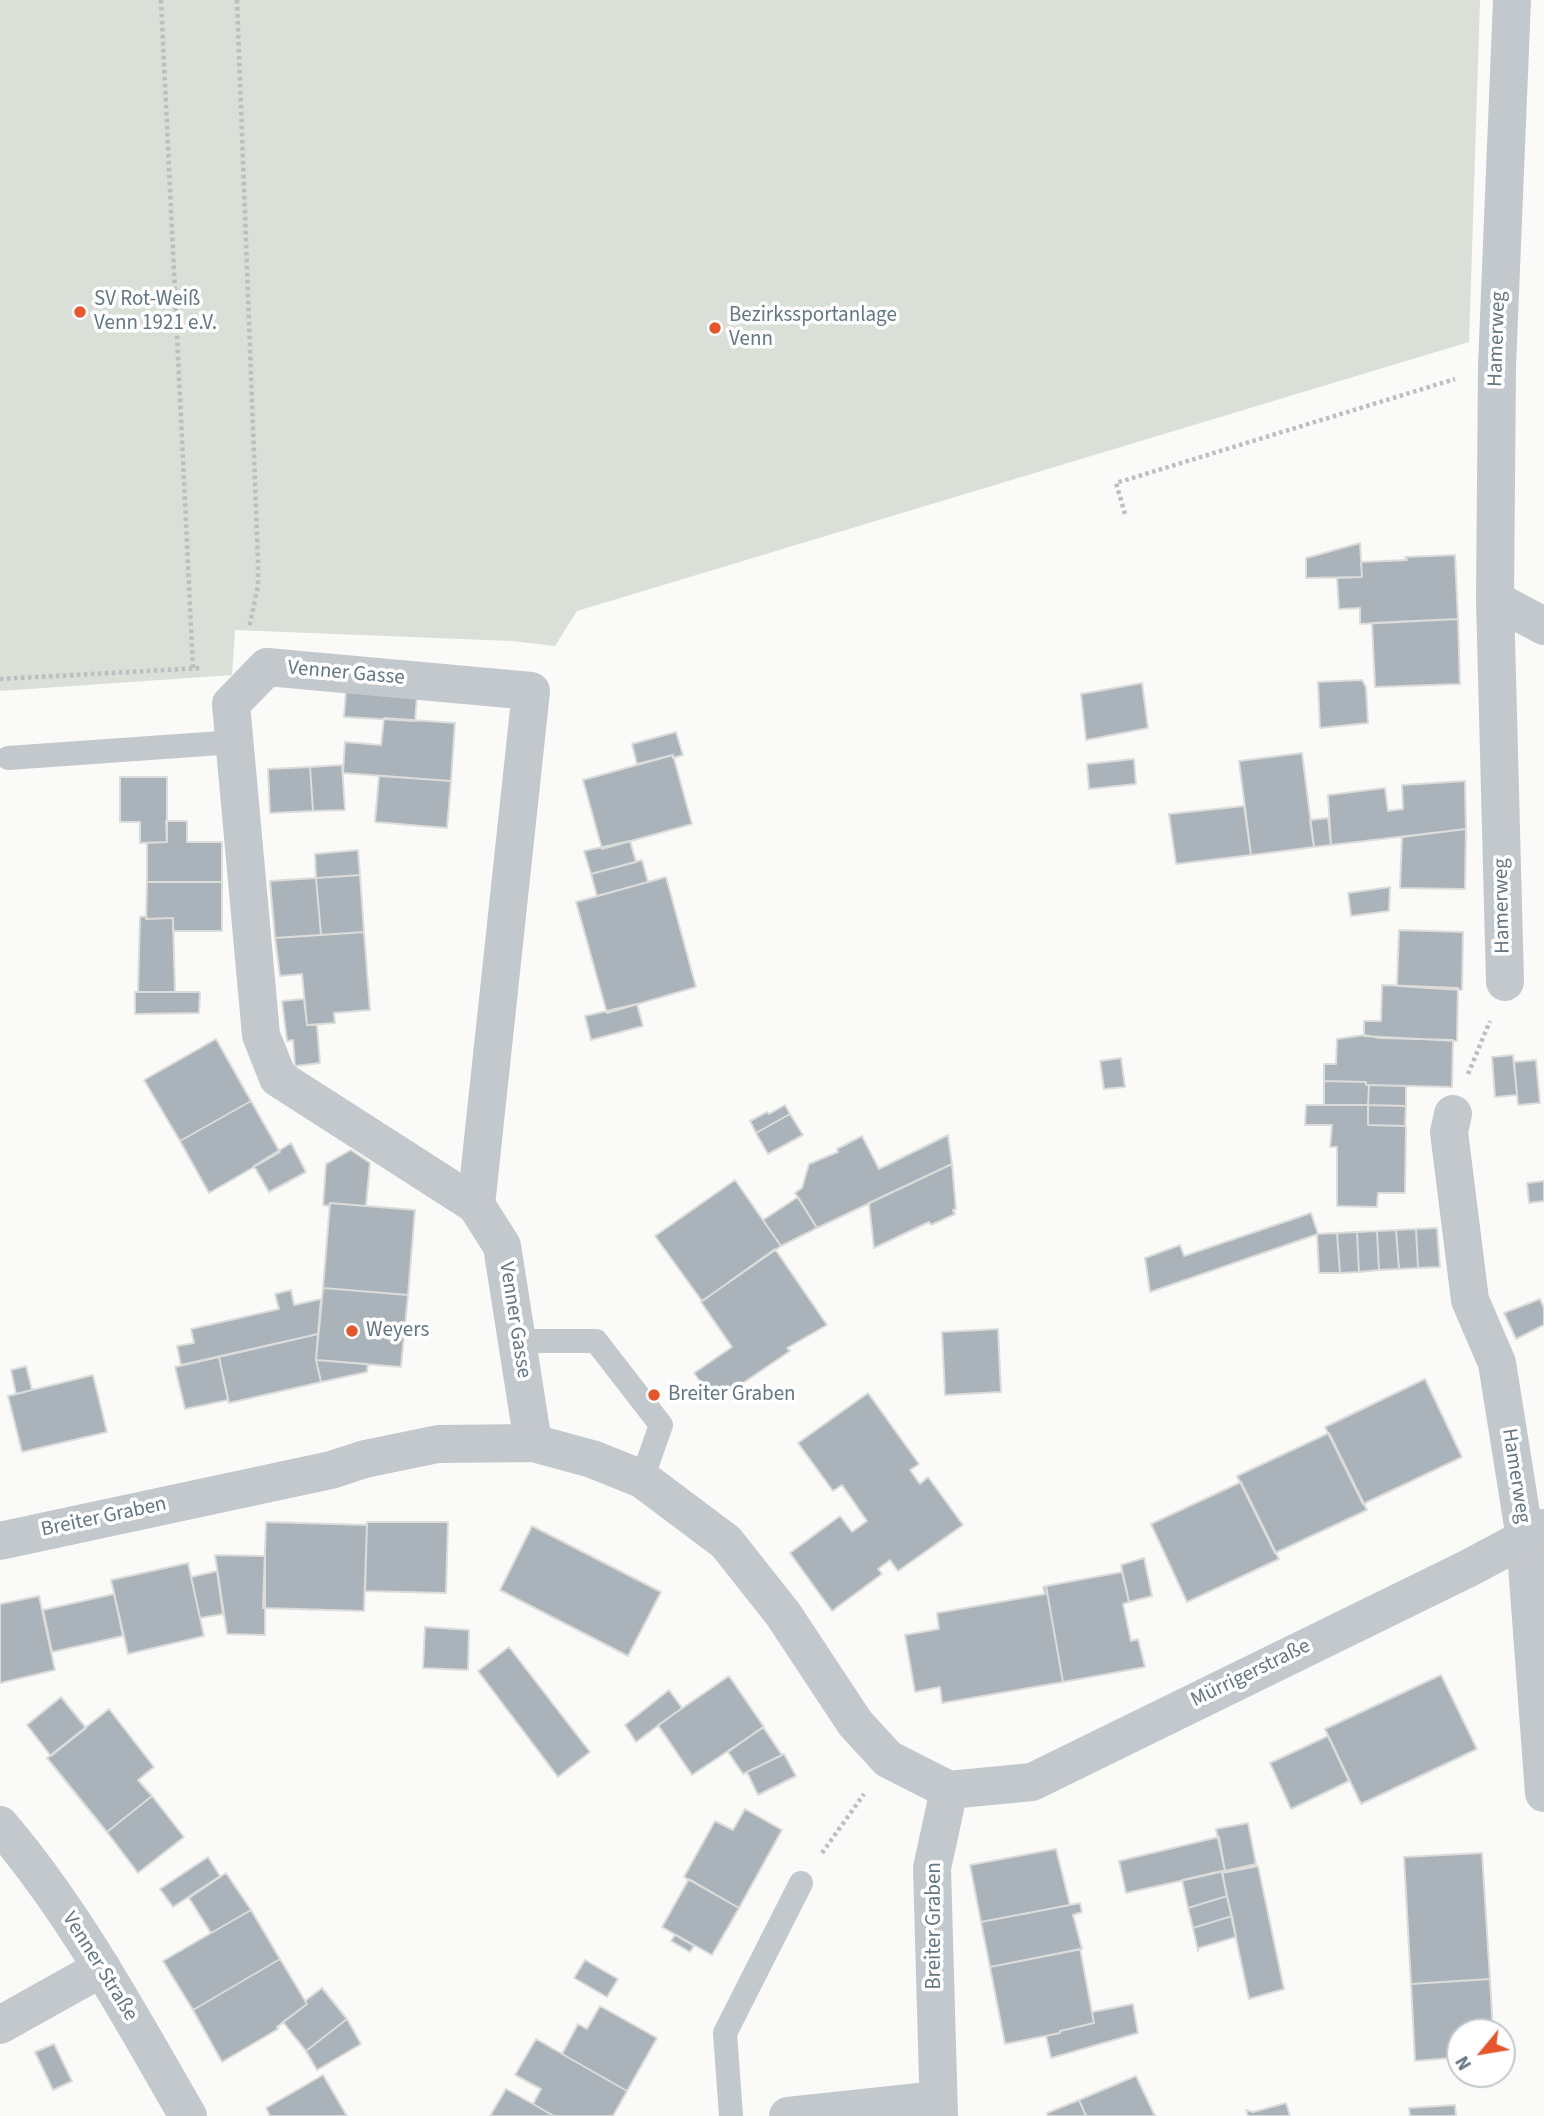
<!DOCTYPE html>
<html>
<head>
<meta charset="utf-8">
<style>
  body { margin:0 }
  #map { position:relative; width:1544px; height:2116px; overflow:hidden; background:#fafaf8; font-family:"Source Sans 3",sans-serif }
  canvas { display:block }
  .north { position:absolute; left:1446px; top:2018px; width:70px; height:70px; box-sizing:border-box; background:#fff; border:2px solid #c1c8cd; border-radius:50%; rotate:240deg; font-size:19px; font-weight:700; line-height:28px; text-align:center; color:#657683 }
  .north::after { content:''; display:block; margin:auto; width:24px; height:32px; background:#e4572e; clip-path:polygon(50% 0,100% 100%,50% 72%,0 100%) }
</style>
</head>
<body>
<div id="map">
<canvas width="1544" height="2116"></canvas>
<div class="north">N</div>
</div>
<script>
const c = document.querySelector('canvas').getContext('2d');
c.lineJoin = 'round';
function fill(path, color) {
  c.fillStyle = color;
  c.fill(path, 'evenodd');
}
function trace(path, color, width, dash) {
  c.strokeStyle = color;
  c.lineWidth = width;
  c.lineCap = dash ? 'butt' : 'round';
  c.setLineDash(dash || []);
  c.stroke(path);
}
function label(font, color, halo, rows, align = 'center') {
  c.font = font + ' "Source Sans 3",sans-serif';
  c.lineWidth = 7;
  c.setLineDash([]);
  c.textBaseline = 'middle';
  c.strokeStyle = halo;
  c.fillStyle = color;
  for (const [text, x, y, turn = 0] of rows) {
    c.save();
    c.translate(x, y);
    c.rotate((+turn || 0) * Math.PI / 180);
    c.textAlign = isNaN(turn) ? turn : align;
    if (halo) c.strokeText(text, 0, 0);
    c.fillText(text, 0, 0);
    c.restore();
  }
}
fill(new Path2D(`
  M0,0H1480L1469,342L577,611L555,646L512,641L235,630L232,675L0,691Z`), '#dadfd7');
const building = new Path2D(`
  M1360,543L1362,577L1306,578V558Z
  M1455,555L1458,619L1360,624V608L1339,609L1337,578L1362,577L1361,562L1407,560L1405,557Z
  M1458,619L1460,684L1375,687L1372,623Z
  M1362,680L1366,687L1368,723L1320,728L1318,682Z
  M1142,683L1148,728L1086,740L1081,694Z
  M346,690L417,697L415,721L344,717Z
  M384,718L455,723L451,781L343,773L345,742L381,745Z
  M676,732L683,755L673,758V755L637,764L632,744Z
  M1302,753L1314,847L1251,855L1239,761Z
  M673,755L692,824L602,849L583,780Z
  M1134,759L1136,784L1089,789L1087,764Z
  M342,765L345,810L313,811L310,767Z
  M310,767L313,811L270,813L268,769Z
  M379,776L451,781L447,828L375,822Z
  M120,777H167V842L140,843V822H120Z
  M1465,781L1466,829L1331,845L1328,795L1385,788L1388,811L1403,809L1402,785Z
  M1244,806L1251,855L1176,864L1169,814Z
  M1328,818L1331,845L1314,847L1310,820Z
  M166,821H187V842H222V882H147V843L167,842Z
  M1466,829L1465,889L1400,888L1402,837Z
  M630,841L636,862L591,874L584,851Z
  M358,850L360,875L316,878L315,854Z
  M642,860L648,882L597,896L591,874Z
  M360,875L364,932L321,935L316,878Z
  M666,877L696,987L607,1013L576,902Z
  M316,878L321,935L275,938L270,881Z
  M147,882H222V931H173V918L146,919Z
  M1390,887L1389,911L1351,916L1348,893Z
  M147,916L146,919L173,918L175,992H138L140,917Z
  M1399,930L1463,932L1462,990L1397,986Z
  M364,932L370,1010L334,1013L335,1023L307,1025L302,974L280,976L275,938Z
  M1382,985L1458,988L1457,1041L1364,1036V1021H1381Z
  M135,992H200L199,1013L135,1014Z
  M304,999L307,1025H317L320,1063L295,1066L293,1040L287,1041L282,1001Z
  M637,1004L643,1026L591,1040L585,1016Z
  M1364,1035L1380,1038L1453,1040L1452,1087L1369,1085H1366V1082L1324,1081V1064H1336L1337,1039Z
  M216,1039L251,1101L180,1141L144,1080Z
  M1513,1055L1517,1095L1495,1097L1492,1057Z
  M1121,1058L1125,1087L1104,1089L1100,1061Z
  M1536,1060L1540,1103L1518,1105L1514,1062Z
  M1324,1081L1366,1082V1085H1369L1368,1105H1324Z
  M1369,1085L1406,1086V1106L1368,1105Z
  M251,1101L280,1152L209,1193L180,1141Z
  M785,1105L790,1114L756,1133L750,1121L767,1112L769,1114Z
  M1306,1105H1368V1125L1406,1126L1405,1193H1378L1377,1207L1337,1206V1147H1330L1332,1125H1305Z
  M1368,1105L1406,1106L1405,1126L1368,1125Z
  M790,1114L803,1135L768,1154L756,1133Z
  M948,1135L952,1164L817,1228L795,1193L802,1188L809,1164L838,1152L837,1149L862,1136L879,1169Z
  M291,1143L306,1172L269,1192L254,1166Z
  M351,1150L370,1163L366,1206L330,1203L329,1206L323,1205L326,1164Z
  M952,1164L956,1209L953,1210L955,1214L931,1225L929,1222L874,1248L869,1203Z
  M735,1180L781,1246L702,1301L655,1236Z
  M1544,1181V1201L1529,1203L1527,1183Z
  M798,1197L817,1228L781,1246L763,1220Z
  M330,1203L415,1210L408,1295L323,1288Z
  M1311,1213L1318,1234L1150,1292L1145,1258L1180,1245L1184,1256Z
  M1437,1228L1440,1267L1418,1268L1416,1229Z
  M1416,1229L1418,1268L1399,1269L1396,1230Z
  M1396,1230L1399,1269L1379,1270L1377,1231Z
  M1377,1231L1379,1270L1359,1272L1357,1232Z
  M1357,1232L1359,1272L1340,1273L1337,1233Z
  M1337,1233L1340,1273H1319L1317,1234Z
  M775,1249L827,1325L787,1348L790,1351L715,1402L694,1373L732,1347L701,1302Z
  M323,1288L408,1295L401,1367L316,1360Z
  M291,1290L294,1305L321,1299L318,1334L181,1365L177,1346L194,1343L191,1329L279,1309L275,1294Z
  M1540,1299L1544,1308V1325L1516,1339L1504,1313Z
  M998,1329L1001,1392L945,1395L942,1332Z
  M318,1334L316,1360L321,1382L229,1403L219,1357Z
  M219,1357L228,1400L185,1409L175,1367Z
  M316,1360L368,1364L367,1372L321,1382Z
  M26,1366L32,1390L16,1394L11,1370Z
  M93,1375L107,1432L22,1452L8,1396Z
  M1425,1379L1462,1457L1363,1504L1325,1427Z
  M868,1393L919,1464L910,1470L920,1484L928,1477L963,1525L898,1571L890,1560L878,1569L882,1574L832,1611L790,1553L840,1516L852,1532L867,1521L842,1485L833,1491L798,1443Z
  M1329,1433L1367,1510L1275,1553L1237,1476Z
  M1241,1482L1279,1559L1187,1602L1151,1524Z
  M266,1522L367,1525L364,1611L263,1608Z
  M367,1522H448L446,1593L365,1591Z
  M532,1526L661,1592L628,1656L500,1590Z
  M215,1555L265,1556V1635L227,1634Z
  M1144,1558L1152,1596L1129,1602L1121,1565Z
  M188,1563L204,1636L128,1654L111,1580Z
  M217,1571L223,1614L200,1618L191,1577Z
  M1122,1572L1129,1602L1123,1604L1131,1641L1138,1639L1145,1667L1063,1682L1046,1586Z
  M1046,1586L1063,1682L942,1703L940,1687L915,1692L905,1635L939,1629L937,1613L1045,1594L1043,1587Z
  M114,1594L123,1636L52,1652L43,1610Z
  M39,1596L55,1670L0,1683V1604Z
  M425,1627L469,1630L468,1670L423,1668Z
  M509,1647L590,1752L558,1777L478,1671Z
  M1441,1675L1477,1749L1361,1804L1325,1729Z
  M729,1676L764,1727L692,1775L658,1725Z
  M669,1690L682,1708L636,1742L625,1725Z
  M61,1697L86,1728L51,1756L27,1725Z
  M109,1709L154,1767L138,1780L152,1796L107,1832L47,1758Z
  M763,1727L782,1755L743,1774L728,1752Z
  M1328,1736L1349,1781L1291,1809L1270,1763Z
  M784,1754L796,1776L758,1795L747,1772Z
  M152,1796L184,1837L138,1873L107,1832Z
  M745,1809L782,1830L739,1908L684,1877L715,1821L733,1830Z
  M1248,1823L1256,1864L1225,1871L1216,1829Z
  M1219,1837L1225,1871L1126,1893L1119,1861Z
  M1056,1849L1070,1905L981,1922L970,1865Z
  M1482,1853L1490,1979L1411,1984L1404,1857Z
  M208,1857L220,1876L173,1907L160,1889Z
  M1258,1866L1284,1989L1249,1999L1222,1873Z
  M1222,1871L1227,1896L1188,1908L1182,1880Z
  M226,1873L251,1910L211,1933L189,1898Z
  M689,1879L739,1908L712,1955L662,1927Z
  M1227,1896L1232,1916L1193,1928L1188,1908Z
  M1080,1903L1082,1912L1073,1915L1082,1949L990,1967L981,1922Z
  M251,1910L280,1959L193,2010L163,1961Z
  M1232,1916L1236,1937L1199,1948L1198,1951L1193,1928Z
  M675,1935L694,1946L690,1952L671,1941Z
  M1080,1949L1094,2023L1060,2031V2033L1005,2044L990,1967Z
  M280,1959L307,2004L277,2027L278,2029L222,2062L193,2010Z
  M585,1960L618,1979L607,1997L574,1978Z
  M1490,1979L1493,2032H1460V2050L1450,2051L1451,2058L1415,2061L1411,1984Z
  M322,1988L347,2019L306,2051L283,2022L307,2004L305,2001Z
  M1133,2004L1138,2033L1051,2058L1046,2036L1060,2033V2031L1094,2023L1092,2012Z
  M600,2006L657,2038L627,2091L562,2054L578,2024L587,2029Z
  M347,2019L361,2044L317,2070L306,2051Z
  M536,2039L627,2091L613,2116H554L533,2104L541,2089L515,2075Z
  M54,2044L72,2081L53,2090L35,2052Z
  M323,2075L347,2116H270L266,2108Z
  M1136,2076L1155,2116H1086L1079,2100Z
  M506,2089L533,2104L554,2116H490Z
  M1079,2100L1086,2116H1048L1047,2113Z
  M1286,2103L1290,2116H1248L1246,2110L1253,2112Z
  M1455,2105L1456,2116H1410L1409,2108Z`);
fill(building, '#aab3b9');
trace(building, '#dcdcda', 2);
trace(new Path2D(`
  M161,0L193,669
  M237,0L258,562V586L249,628
  M1125,514L1116,483L1455,379
  M0,679L202,668
  M1468,1074L1490,1021
  M822,1853L864,1794`), '#bbbfc2', 4.5, [3.5, 3.5]);
trace(new Path2D(`
  M8,758L235,742
  M517,1341H596L661,1425L642,1479
  M731,2116L725,2033L801,1883`), '#c3c8cc', 24);
trace(new Path2D(`
  M1495,600L1544,626
  M1505,982L1495,600L1497,366L1512,0
  M1453,1114L1449,1132L1470,1300L1497,1363L1525,1538L1544,1793
  M476,1205L278,1078L261,1035L231,704L267,667L531,691L476,1205L502,1246L533,1443
  M0,1825C75,1913 130,2016 188,2116
  M0,2025L102,1968
  M788,2116L938,2100
  M939,2116L932,1868L949,1790`), '#c3c8cc', 38);
trace(new Path2D(`
  M0,1541L331,1470L365,1459L438,1444L533,1443L592,1459L642,1479L726,1542L783,1614L855,1723L888,1759L949,1790L1032,1782L1469,1568L1544,1528`), '#c3c8cc', 38);
for (const [x, y, r, color] of [
  [80,312,7,"#e4572e"],
  [715,328,7,"#e4572e"],
  [352,1331,7,"#e4572e"],
  [654,1395,7,"#e4572e"]
]) {
  const dot = new Path2D();
  dot.arc(x, y, r, 0, 2 * Math.PI);
  c.fillStyle = color;
  c.fill(dot);
  trace(dot, '#fff', 2.5);
}
label('21px', '#657683', '#fff', [
  ["SV Rot-Weiß",94,300],
  ["Venn 1921 e.V.",94,324],
  ["Bezirkssportanlage",729,316],
  ["Venn",729,340],
  ["Weyers",366,1331],
  ["Breiter Graben",668,1395]
], 'left');
label('21px', '#657683', '#fff', [
  ["Hamerweg",1498,339,-88],
  ["Venner Gasse",346,674,5],
  ["Hamerweg",1503,906,-91],
  ["Venner Gasse",514,1320,81],
  ["Hamerweg",1515,1476,81],
  ["Breiter Graben",104,1518,-12],
  ["Mürrigerstraße",1251,1674,-26],
  ["Breiter Graben",935,1926,-90],
  ["Venner Straße",99,1967,58]
]);
</script>
</body>
</html>
